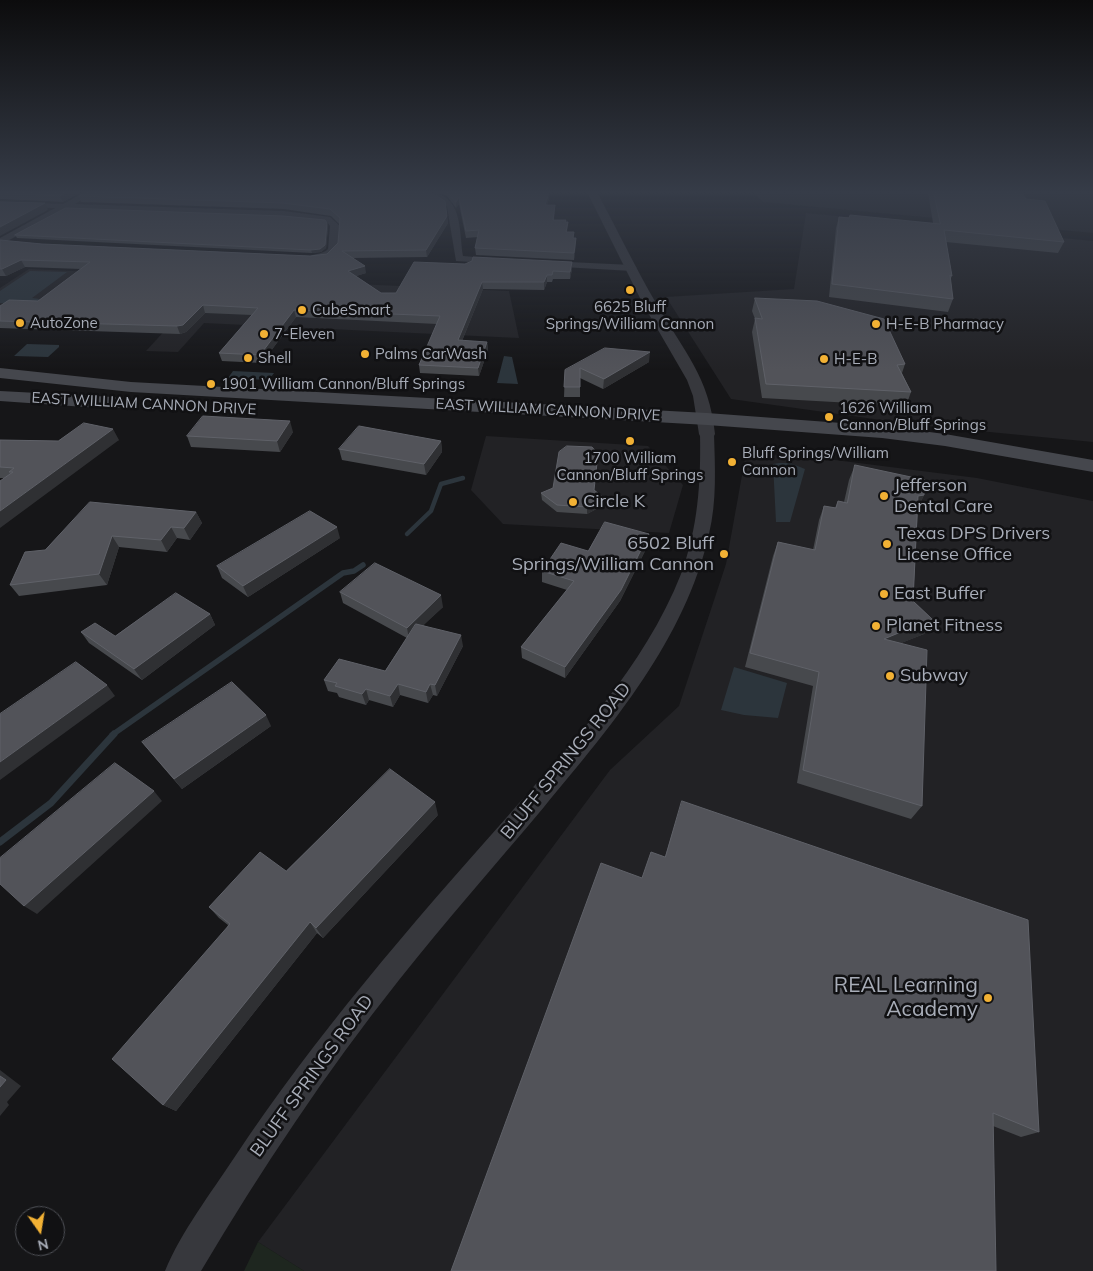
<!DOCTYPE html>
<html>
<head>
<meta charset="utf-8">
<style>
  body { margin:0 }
  #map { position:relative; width:1093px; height:1271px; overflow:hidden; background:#161618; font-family:Mulish,sans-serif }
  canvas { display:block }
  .north { position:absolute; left:15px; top:1206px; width:50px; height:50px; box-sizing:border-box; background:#111113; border:1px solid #4d4f55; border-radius:50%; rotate:167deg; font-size:14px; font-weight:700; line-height:20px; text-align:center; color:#a8adb8 }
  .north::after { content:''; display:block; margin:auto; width:18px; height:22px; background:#f2b134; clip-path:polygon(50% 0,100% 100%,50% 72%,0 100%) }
</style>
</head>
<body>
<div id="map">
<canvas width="1093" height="1271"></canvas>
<div class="north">N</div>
</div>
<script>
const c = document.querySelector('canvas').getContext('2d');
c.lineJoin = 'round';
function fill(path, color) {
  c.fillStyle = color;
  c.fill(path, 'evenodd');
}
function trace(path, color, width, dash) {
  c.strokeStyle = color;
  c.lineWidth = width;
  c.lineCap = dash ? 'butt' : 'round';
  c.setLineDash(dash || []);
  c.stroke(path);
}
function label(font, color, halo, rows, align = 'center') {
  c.font = font + ' Mulish,sans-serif';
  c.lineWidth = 5;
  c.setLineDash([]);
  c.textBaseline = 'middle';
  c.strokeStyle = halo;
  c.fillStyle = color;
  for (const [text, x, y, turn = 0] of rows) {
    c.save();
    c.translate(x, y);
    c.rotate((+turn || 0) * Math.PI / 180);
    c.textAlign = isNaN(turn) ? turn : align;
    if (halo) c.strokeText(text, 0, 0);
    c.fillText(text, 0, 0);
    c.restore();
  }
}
fill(new Path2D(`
  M753,192L1093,193V233L763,202Z
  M806,213L1093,241V442L917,425L731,399L666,297L794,289Z
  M29,269L509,291L519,338L204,323L178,352L146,351L181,313L0,306V288Z
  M486,436L648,446L683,485L669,533L503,524L471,490Z
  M746,453L835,460L977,478L1093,501V1271H304L258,1242L610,770L679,706L726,564Z`), '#222225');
fill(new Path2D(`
  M258,1242L304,1271H244Z`), '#1e261f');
fill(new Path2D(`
  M30,271L67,272L32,298L40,299L33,304L0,303V291Z
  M27,344L59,345V347L48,357L14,356Z
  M504,356L512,357L518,384L497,383Z
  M233,371L274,373L269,380L228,378Z
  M779,463H790L805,469L790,522H776L773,464Z
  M734,667L787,683L778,718L744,715L721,710Z`), '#2c353c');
trace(new Path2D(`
  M407,534L431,511L441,484L463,478`), '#2c353c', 4.5);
trace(new Path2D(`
  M112,735L343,573L354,571L363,565`), '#2c353c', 5.5);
trace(new Path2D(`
  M0,842L51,803L114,734`), '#2c353c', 7);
fill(new Path2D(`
  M85,192H95L75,204L284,211L330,217L339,225L338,250C330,258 317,266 307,258C313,253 322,255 328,249L330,226L327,222L284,217L67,209L0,245V238L55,208L0,207V201L63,204Z
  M425,192C463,192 459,228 463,256L498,259L503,262L501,264L456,261L447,207L444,203Z
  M548,261L632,265L637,268L632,271L545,266V262Z
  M707,430L714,434C715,467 717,501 709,534C685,640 612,725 544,807C496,864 446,921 399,980C326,1072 261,1170 201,1271H165C181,1232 211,1193 234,1158C315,1036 410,926 507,817C572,742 644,668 681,574C698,528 701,482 700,434Z`), '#37383d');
fill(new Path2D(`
  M587,192H597C617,229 635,267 656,303C684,352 709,376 715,434L713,438H701L699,434L693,396L687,380L643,304Z`), '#37383d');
fill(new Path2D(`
  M0,368L131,382L707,413L882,426L945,434L1093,460V472L945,446L882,438L707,425L131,392L0,378Z
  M0,391L114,397L121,399L123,403L121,407L114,409L0,401Z`), '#45474d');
fill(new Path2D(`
  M0,192H81L63,202L0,199Z
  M430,192L447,216L448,223L427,257L353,258L366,273L356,276L381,293H396L465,264L572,262V269L570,279H553L552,282H547L544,290L483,289L462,341L487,342L488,350L479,376L420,373L419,365L437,324L296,317L262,363L222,361L219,353L252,315L205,313L186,332L180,334L0,328V306L38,301L81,269L25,267L6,276H0V240L42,244L310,256L327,254L338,243L339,224L331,216L284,209L81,202L79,196Z
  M438,192H548L549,199L547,205H555L554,220H566V222H568L567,232L574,238H576L574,260L476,255L475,248L478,237L466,238L459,204L456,208L447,196Z
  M928,192H1022L1026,199L1064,242L1058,253L946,242L952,276L950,280L953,299L948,312L829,297L836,228L839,217L933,223Z
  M328,227L326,248L321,252L312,253L17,238L15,235Z
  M755,298L905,364L902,373L911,392L906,406L762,398L752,332L755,319L752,311Z
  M649,362L603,389L580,378V397H564L565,370Z
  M293,432L280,452L191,447L187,436Z
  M0,440L58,441L119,440L5,478H0Z
  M441,441L442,452L426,475L342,460L339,449Z
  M855,465L924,495L918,507L913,601L932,619L924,634L901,643L922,806L911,819L797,783L813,686L745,667L773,556L778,542L813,550L819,520L824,506L835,508L838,501L844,502L849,480Z
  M541,493L604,505L587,514L557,512L542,500Z
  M196,512L202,523L190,540L177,538L167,552L119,547L107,585L19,596L10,585L45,550Z
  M649,534L648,545L620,601L565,678L522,658L521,647L567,590L542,582V571L588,551Z
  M340,538L248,597L222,578L217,566Z
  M340,592L443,607L423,625L463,646L437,696L433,695L428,703L400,695L393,707L369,700L366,705L339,697L337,693L328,691L324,680L385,671L407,638L343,603Z
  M210,614L215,625L142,680L89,643L81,632L115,636Z
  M271,726L182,789L150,752L142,742Z
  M438,815L323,938L317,933L176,1111L163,1105L228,925L219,918L209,907L286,871Z
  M642,878L1039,1132L1021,1137L993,1126Z`), '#47494d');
fill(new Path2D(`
  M67,192H81L63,202L60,196Z
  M549,192V199L545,211V205Z
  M459,197V204L456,208V202Z
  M45,203L48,210L0,236V227Z
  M447,216L448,223L427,257L426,250Z
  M327,223L328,227L326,248L321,252L312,253L311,250Z
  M576,238V245L574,260V253Z
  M21,260L25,267L6,276L2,269Z
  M572,262V269L570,279V272Z
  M365,266L366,273L349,278L348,271Z
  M547,275V282L544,290V282Z
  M482,282L483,289L459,348L458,340Z
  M203,305L205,313L186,332L180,334L177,326Z
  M294,310L296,317L262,363L260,355Z
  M487,342L488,350L479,376L478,368Z
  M650,352L649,362L603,389L604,379Z
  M290,421L293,432L280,452L277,441Z
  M113,429L119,440L0,528V511Z
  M441,441L442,452L426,475L424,464Z
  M924,495L917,509L918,496Z
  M604,498V505L587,514V507Z
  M196,512L202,523L190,540L184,528Z
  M171,527L177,538L167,552L161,540Z
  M337,527L340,538L248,597L243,586Z
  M649,534L648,545L620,601L565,678V667Z
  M112,536L119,547L107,585L99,574Z
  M441,595L443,607L409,639L407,628Z
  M210,614L215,625L142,680L134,669Z
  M932,619L924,634L876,653L884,639Z
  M461,635L463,646L437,696L435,685Z
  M398,684L400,695L393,707L390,696Z
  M430,684L433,695L428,703L426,692Z
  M107,685L115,696L0,780V762Z
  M366,689L369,700L366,705L362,694Z
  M266,715L271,726L182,789L174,779Z
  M154,791L162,801L37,914L24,906Z
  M435,802L438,815L323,938L316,928Z
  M310,922L317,933L176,1111L163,1105Z
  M0,1070L21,1086L7,1102L9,1105L0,1116Z`), '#2f3033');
const building = new Path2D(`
  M0,192H67L60,196L0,193Z
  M86,192H430L445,201L447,216L426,250L342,251L365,266L348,271L381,293H396L414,262L465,264L472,261L473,257L572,262L570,272L553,271L552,275H547L544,282H482L458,340L487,342L478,368L419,365L440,316L294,310L260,355L219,353L258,308L203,305L183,325L177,326L0,321V306L9,300L38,301L90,262L21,260L2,269H0V240L42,244L310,256L327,254L338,243L340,218L330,209L283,203L79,196Z
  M448,192H549L545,205H555L553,220H566L565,222H568L566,232H574L573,238H576L574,253L475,248L479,230L466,231L459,197L456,202Z
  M934,192H1022L1026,199L1045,201L1064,242L944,230L952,276L950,275L953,299L832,284L839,217L849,218L850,215L940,224Z
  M0,202L45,203L0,227Z
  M66,208L283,216L325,220L327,223L325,245L320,249L311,250L15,235Z
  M755,298L817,301L884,319L905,364L897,365L911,392L766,384L755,318L762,319Z
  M605,348L650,352L604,379L580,368V387H564L565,370Z
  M203,416L290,421L277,441L187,436Z
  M84,423L113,429L0,511V481L13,472H9L14,468L0,467V440L58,441Z
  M359,426L441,441L424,464L339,449Z
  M567,446L592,447L598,454L594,490L604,498L587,507L557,505L541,493L553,488L559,452Z
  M855,465L925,480L924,495L918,496L913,601L932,619L884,639L927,650L922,806L803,770L819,672L750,653L778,542L815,550L824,506L836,508L838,501L847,503Z
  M90,502L196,512L184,528L171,527L161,540L112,536L99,574L10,585L25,552L45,550Z
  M310,511L337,527L243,586L217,566Z
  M605,522L649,534L621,590L565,667L521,647L574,581L542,571L561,543L588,551Z
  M375,563L441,595L407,628L340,592Z
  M176,593L210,614L134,669L81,632L95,623L115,636Z
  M416,624L461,635L435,685L430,684L426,692L398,684L390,696L366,689L362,694L335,686L337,683L324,680L339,659L385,671Z
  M76,662L107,685L0,762V714Z
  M232,682L266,715L174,779L142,742Z
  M115,763L154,791L24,906L0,884V858Z
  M390,769L435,802L316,928L310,922L163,1105L112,1059L230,924L209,907L260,852L286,871Z
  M682,801L1028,920L1039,1132L993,1113L996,1271H451L601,863L642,878L651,852L665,857Z
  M0,1076L6,1080L0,1087Z`);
fill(building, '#525359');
trace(building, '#5f6168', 1);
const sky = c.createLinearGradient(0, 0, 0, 370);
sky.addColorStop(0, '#0c0c0d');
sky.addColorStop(0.52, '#363c48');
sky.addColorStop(1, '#363c4800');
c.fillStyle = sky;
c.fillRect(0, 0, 1093, 370);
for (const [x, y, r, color] of [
  [630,290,5,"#f2b134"],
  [302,310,5,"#f2b134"],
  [20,323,5,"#f2b134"],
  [876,324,5,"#f2b134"],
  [264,334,5,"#f2b134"],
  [365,354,5,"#f2b134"],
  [248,358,5,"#f2b134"],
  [824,359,5,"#f2b134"],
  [211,384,5,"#f2b134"],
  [829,417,5,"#f2b134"],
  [630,441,5,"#f2b134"],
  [732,462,5,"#f2b134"],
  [884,496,5,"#f2b134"],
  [573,502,5,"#f2b134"],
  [887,544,5,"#f2b134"],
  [724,554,5,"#f2b134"],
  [884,594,5,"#f2b134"],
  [876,626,5,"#f2b134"],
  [890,676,5,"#f2b134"],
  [988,998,5,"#f2b134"]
]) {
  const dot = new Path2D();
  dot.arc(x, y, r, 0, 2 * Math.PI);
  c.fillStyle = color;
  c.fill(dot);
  trace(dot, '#111113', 2);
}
label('15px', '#a8adb8', '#111113', [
  ["6625 Bluff",630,307,"center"],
  ["Springs/William Cannon",630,324,"center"],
  ["CubeSmart",312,310],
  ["AutoZone",30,323],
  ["H-E-B Pharmacy",886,324],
  ["7-Eleven",274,334],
  ["Palms CarWash",375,354],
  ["Shell",258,358],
  ["H-E-B",834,359],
  ["1901 William Cannon/Bluff Springs",221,384],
  ["1626 William",839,408],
  ["Cannon/Bluff Springs",839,425],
  ["Bluff Springs/William",742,453],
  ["Cannon",742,470],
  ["1700 William",630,458,"center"],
  ["Cannon/Bluff Springs",630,475,"center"]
], 'left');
label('15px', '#a8adb8', '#111113', [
  ["EAST WILLIAM CANNON DRIVE",144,404,3],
  ["EAST WILLIAM CANNON DRIVE",548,410,3]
]);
label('18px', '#a8adb8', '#111113', [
  ["Jefferson",894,486],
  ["Dental Care",894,507],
  ["Circle K",583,502],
  ["Texas DPS Drivers",897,534],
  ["License Office",897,555],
  ["6502 Bluff",714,544,"right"],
  ["Springs/William Cannon",714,565,"right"],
  ["East Buffer",894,594],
  ["Planet Fitness",886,626],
  ["Subway",900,676]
], 'left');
label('18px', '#a8adb8', '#111113', [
  ["BLUFF SPRINGS ROAD",566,761,-51],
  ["BLUFF SPRINGS ROAD",312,1076,-54]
]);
label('21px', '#a8adb8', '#111113', [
  ["REAL Learning",978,986],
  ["Academy",978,1010]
], 'right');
</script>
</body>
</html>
